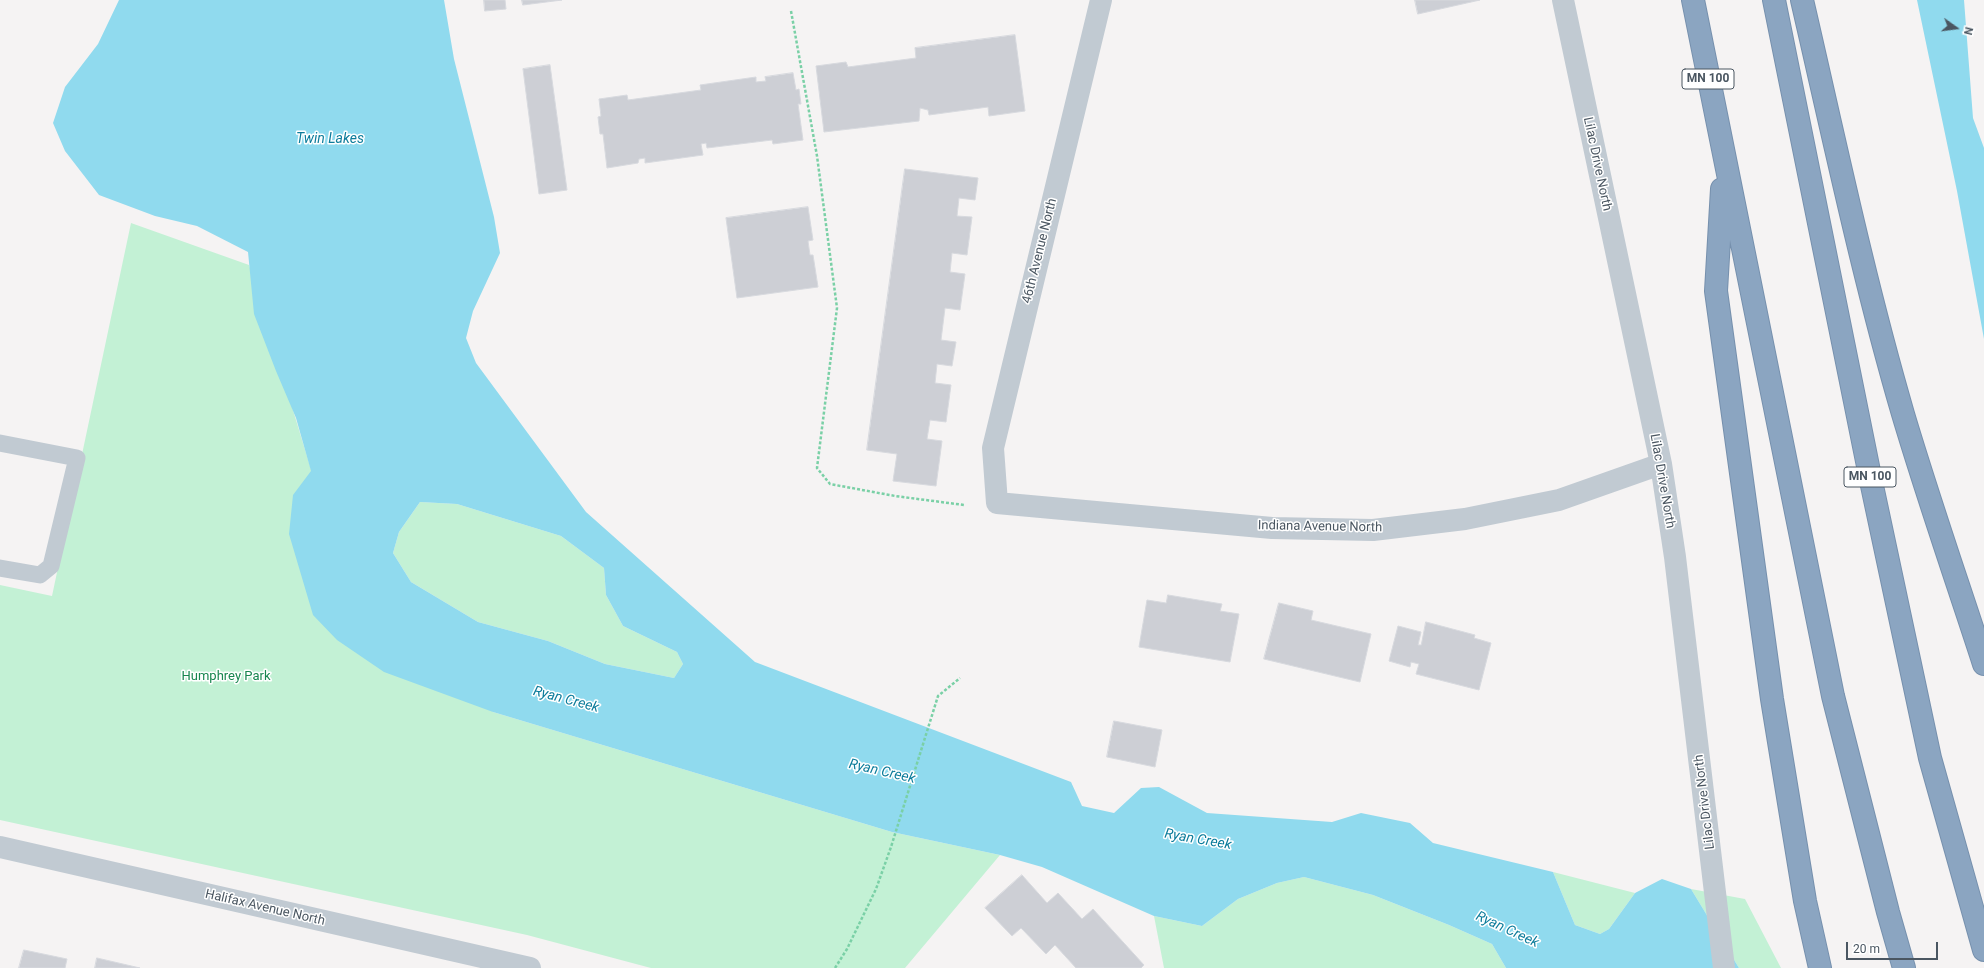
<!DOCTYPE html>
<html>
<head>
<meta charset="utf-8">
<style>
  body { margin:0 }
  #map { position:relative; width:1984px; height:968px; overflow:hidden; background:#f5f3f3; font-family:Roboto,sans-serif }
  canvas { display:block }
  .north { position:absolute; left:1936px; top:8px; width:40px; height:40px; -webkit-text-stroke:3px #fff; paint-order:stroke; rotate:104deg; font-size:11px; font-weight:700; line-height:16px; text-align:center; color:#4a5661 }
  .north::after { content:''; display:block; margin:auto; width:14px; height:18px; background:#4a5661; clip-path:polygon(50% 0,100% 100%,50% 72%,0 100%) }
  .scale { position:absolute; left:1846px; top:942px; width:92px; height:18px; box-sizing:border-box; border:2px solid #4a5661; border-top:0; padding-left:5px; font-size:12px; line-height:14px; white-space:nowrap; color:#4a5661; -webkit-text-stroke:3px #fff; paint-order:stroke }
</style>
</head>
<body>
<div id="map">
<canvas width="1984" height="968"></canvas>
<div class="north">N</div>
<div class="scale">20 m</div>
</div>
<script>
const c = document.querySelector('canvas').getContext('2d');
c.lineJoin = 'round';
function fill(path, color) {
  c.fillStyle = color;
  c.fill(path, 'evenodd');
}
function trace(path, color, width, dash) {
  c.strokeStyle = color;
  c.lineWidth = width;
  c.lineCap = dash ? 'butt' : 'round';
  c.setLineDash(dash || []);
  c.stroke(path);
}
function label(font, color, halo, rows, align = 'center') {
  c.font = font + ' Roboto,sans-serif';
  c.lineWidth = 3;
  c.setLineDash([]);
  c.textBaseline = 'middle';
  c.strokeStyle = halo;
  c.fillStyle = color;
  for (const [text, x, y, turn = 0] of rows) {
    c.save();
    c.translate(x, y);
    c.rotate((+turn || 0) * Math.PI / 180);
    c.textAlign = isNaN(turn) ? turn : align;
    if (halo) c.strokeText(text, 0, 0);
    c.fillText(text, 0, 0);
    c.restore();
  }
}
fill(new Path2D(`
  M131,223L249,265L316,486L493,712L892,832L1000,855L905,968H651L527,935L0,820V585L52,596Z
  M420,502L457,504L561,536L604,568L606,595L623,626L677,652L683,664L674,678L605,664L548,641L478,622L411,582L393,553L399,532Z
  M1553,872L1635,893L1609,929L1600,934L1575,925Z
  M1304,877L1373,895L1449,925L1492,944L1506,968H1164L1154,916L1202,926L1238,899L1277,883Z
  M1691,889L1745,899L1781,968H1739Z`), '#c3f1d5');
fill(new Path2D(`
  M119,0H444L454,59L494,217L500,253L473,311L466,338L476,363L586,512L755,662L1071,782L1082,806L1114,813L1141,788L1159,787L1207,813L1332,822L1361,813L1410,823L1433,843L1553,872L1575,925L1600,934L1609,929L1635,893L1662,879L1691,889L1739,968H1506L1492,944L1449,925L1373,895L1304,877L1277,883L1238,899L1202,926L1154,916L1042,867L1000,855L892,832L493,712L384,672L337,640L313,615L289,534L293,495L311,471L296,418L276,371L254,314L248,252L197,226L155,216L99,195L65,151L53,123L65,87L98,44ZM420,502L457,504L561,536L604,568L606,595L623,626L677,652L683,664L674,678L605,664L548,641L478,622L411,582L393,553L399,532Z
  M1917,0H1964L1973,118L1984,148V339L1957,191Z`), '#90daee');
const building = new Path2D(`
  M484,0H505L506,9L485,11Z
  M522,0H562L523,5Z
  M1415,0H1480L1418,14Z
  M1015,35L1025,111L989,116L988,107L929,115L928,110L920,108L919,121L824,132L816,66L846,62L848,67L916,58L915,48Z
  M550,65L567,190L539,194L523,69Z
  M793,73L796,90L799,89L801,104H798L803,140L773,144L772,140L707,148L706,143L701,144L703,155L645,163V158L639,159L638,163L607,168L603,134H600L598,117L601,116L599,99L627,95L628,100L701,90L700,85L756,77V82L766,81L765,77Z
  M905,169L978,178L975,200L959,198L957,216L972,217L967,255L952,253L950,272L965,274L960,310L945,308L941,340L956,342L952,366L937,364L935,383L951,385L946,422L930,420L927,439L942,441L936,486L893,481L897,454L867,450Z
  M808,207L813,240L808,241L810,255H813L818,287L737,298L726,218Z
  M1168,595L1222,604L1220,611L1239,614L1230,662L1139,647L1147,600L1166,603Z
  M1279,603L1313,611L1311,620L1371,634L1360,682L1264,659Z
  M1426,622L1475,635L1474,638L1491,643L1479,690L1416,674L1419,664L1411,662L1410,667L1389,661L1398,626L1421,632L1418,645H1421Z
  M1114,721L1162,730L1155,767L1107,757Z
  M1022,875L1047,903L1058,893L1082,919L1093,909L1144,965L1141,968H1076L1055,945L1046,954L1021,928L1012,936L985,908Z
  M24,950L67,959L65,968H19Z
  M97,958L140,968H95Z`);
fill(building, '#cdcfd5');
trace(building, '#d7d9de', 1);
const highway = new Path2D(`
  M1693,0L1833,696L1888,912L1904,968
  M1774,0L1871,481L1930,758L1984,950
  M1802,0C1834,138 1863,277 1903,414C1928,498 1957,581 1984,664
  M1722,189L1716,291L1772,699L1805,901L1820,968`);
trace(highway, '#7690ad', 24);
trace(new Path2D(`
  M791,11L817,156L837,308L817,468L830,484L895,496L964,505
  M835,968L847,949L876,889L891,847L938,696L960,678`), '#7ad0a6', 2.5, [3, 2]);
trace(new Path2D(`
  M0,443L77,458L51,566L40,575L0,568`), '#c1cad2', 17);
trace(new Path2D(`
  M1101,0L993,448L997,503L1272,528L1373,530L1465,519L1559,500L1661,464
  M1563,0L1661,464L1675,557L1724,968
  M0,847L530,968`), '#c1cad2', 22);
trace(highway, '#8ba5c1', 22);
for (const [x, y, w] of [
  [1708,79,52],
  [1870,477,52]
]) {
  const box = new Path2D();
  box.roundRect(x - w / 2, y - 10, w, 20, 3);
  c.fillStyle = '#fff';
  c.fill(box);
  trace(box, '#4a5661', 1);
}
label('bold 12px', '#4a5661', null, [
  ["MN 100",1708,79],
  ["MN 100",1870,477]
]);
label('13px', '#4a5661', '#fff', [
  ["Lilac Drive North",1597,164,78],
  ["46th Avenue North",1040,251,-76],
  ["Lilac Drive North",1662,481,80],
  ["Indiana Avenue North",1320,527,1],
  ["Lilac Drive North",1705,802,-97],
  ["Halifax Avenue North",265,908,13]
]);
label('13px', '#17864f', '#fff', [
  ["Humphrey Park",226,677]
]);
label('italic 14px', '#0c7c9b', '#fff', [
  ["Twin Lakes",330,139],
  ["Ryan Creek",566,700,15],
  ["Ryan Creek",882,772,13],
  ["Ryan Creek",1198,840,10],
  ["Ryan Creek",1507,930,25]
]);
</script>
</body>
</html>
